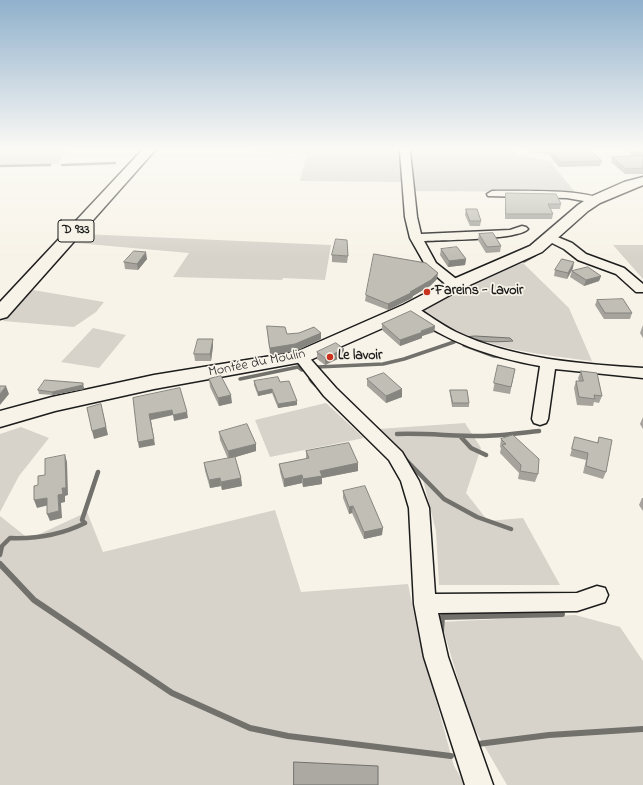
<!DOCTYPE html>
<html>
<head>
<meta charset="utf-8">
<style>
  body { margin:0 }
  canvas { display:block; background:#f7f3e8 }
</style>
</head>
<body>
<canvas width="643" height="785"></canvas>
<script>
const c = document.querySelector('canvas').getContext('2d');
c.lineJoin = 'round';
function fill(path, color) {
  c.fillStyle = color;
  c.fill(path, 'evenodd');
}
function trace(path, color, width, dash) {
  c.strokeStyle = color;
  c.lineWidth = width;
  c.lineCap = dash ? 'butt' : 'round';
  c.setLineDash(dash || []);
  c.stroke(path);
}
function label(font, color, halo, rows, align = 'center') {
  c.font = font + ' "Indie Flower",sans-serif';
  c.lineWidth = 3.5;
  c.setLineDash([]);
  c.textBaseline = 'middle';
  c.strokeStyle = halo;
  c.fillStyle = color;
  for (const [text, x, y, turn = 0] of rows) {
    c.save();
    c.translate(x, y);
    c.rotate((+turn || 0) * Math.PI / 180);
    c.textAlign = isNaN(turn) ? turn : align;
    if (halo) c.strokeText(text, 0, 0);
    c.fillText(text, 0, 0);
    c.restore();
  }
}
fill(new Path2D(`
  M0,148H70L58,164L0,166Z
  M195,148H401L399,152L405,182L300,181L307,154Z
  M494,148H518L520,149H512L515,154L555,162L551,163L575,192L415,191L409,152L413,149Z
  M82,234L331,245L325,280L283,278L282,280L173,277L189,253L76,243Z
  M613,245H643V279Z
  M523,263L569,308L592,361C543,355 494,350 449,327C441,322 432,315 424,310L456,287L491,273Z
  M33,290L104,302L96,312L74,327L3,321Z
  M93,328L126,335L99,368L61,362Z
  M326,403L364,438L270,457L255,420Z
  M465,423L481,448L466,493L488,521L523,518L560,585H439L436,531L423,480L406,457L378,429Z
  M21,427L49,438L19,476L0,512V434Z
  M275,510L301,592L408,584L419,638L454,766L465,785H0V516L29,539L87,512L103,552Z
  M575,615L620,627L643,661V785H507L471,723L441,622Z`), '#d7d3cb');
const water = new Path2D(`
  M475,336L510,338L513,341C497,342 481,343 467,337Z
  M294,762L378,766V785H294Z`);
fill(water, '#aca9a2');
trace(water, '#72716c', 1);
trace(new Path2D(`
  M62,165L115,163
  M0,166L50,165`), '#72716c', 2.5);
trace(new Path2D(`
  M524,261L535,255
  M464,345L494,356L503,357
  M319,370L317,367L383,364L404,359L454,342
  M240,379L298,367L302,370
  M310,379L313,382`), '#72716c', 3.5);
trace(new Path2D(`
  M312,381L316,385
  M397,434C425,433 452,436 480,436C500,436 520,433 539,431
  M460,436L471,448L486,455
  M405,459L444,499L477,517L511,529
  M0,555L2,546L10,538C37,539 61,535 85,523L82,520L98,472`), '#72716c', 4.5);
trace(new Path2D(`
  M0,564L34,600L172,693L250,728L288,736L451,756
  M441,631L442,617L562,614
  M478,744L549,735L643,729`), '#72716c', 6);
const street = new Path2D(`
  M403,148H413L410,152L417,217L421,234L510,230L522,226L526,227L528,229C519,240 441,240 424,241L436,263L460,282L461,285L460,288H450L427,268L410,238L405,217L400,151Z
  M492,191C510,191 591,189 600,200L595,203L567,198L488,196L487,194Z
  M550,234L572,243L586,254L624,268L643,284V292H636L616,274L578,260L564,249L546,240L544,238L546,236Z
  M410,305L415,306C428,315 442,325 456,332C513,359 581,364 643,368V378L555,369L548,419L546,423L540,425L534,423L532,419L540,366C489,357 448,342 405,312L403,309L405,306Z
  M301,352L306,354L336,388L402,452L419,481L429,508L435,594L577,593L597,586L605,588L608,595L605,602L577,611L438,613L448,657L493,785H465L424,657L414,604L409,508L401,481L389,460L324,396L296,360L293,357L296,354Z`);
const secondary = new Path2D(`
  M643,177V185L600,203L588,211L542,252L461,289L417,313L308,361L154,389L55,411L0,427V411L52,397L154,375L296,352L403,305L449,281L530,246L578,205L590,197L624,182Z`);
const primary = new Path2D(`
  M144,148H157L7,317L0,319V302Z`);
trace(street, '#1c1c1c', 3);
trace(secondary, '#1c1c1c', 3);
trace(primary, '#1c1c1c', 3);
fill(street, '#f7f3e8');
fill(secondary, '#f7f3e8');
fill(primary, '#f7f3e8');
fill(new Path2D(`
  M530,148H587L602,161L600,166L559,167L548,154L530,153Z
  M643,148V174H625L611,162L612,157L629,156L630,152Z
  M506,193L561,204L560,209H550L553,214L552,219H505V198Z
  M466,209L481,221L480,226H470L465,215Z
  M479,234L501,246L500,252L486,253L478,240Z
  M441,249L466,259L465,265L448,267L440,255Z
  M332,255L348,256L347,263L332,262Z
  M147,259L138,270L125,269L124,262Z
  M573,268L567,279L554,276L555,270Z
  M572,271L601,276L599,281L584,286L570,277Z
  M437,279L430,286L413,296L412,298L388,310L365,301L366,295Z
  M597,300L632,313L630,319H604L595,305Z
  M382,324L435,326L434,332L422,336V338L400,346L382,330Z
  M643,325V338L640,333Z
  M267,326L287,334L321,339L296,351L270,355Z
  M213,346L211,361H195L194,354Z
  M317,352L344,356L325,365L317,359Z
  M498,365L515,369L510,394L493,391Z
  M581,371L602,396L599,403L594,402L593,406L577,405L574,388L576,381H579L578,378Z
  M209,379L232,403L219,406L210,387Z
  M367,379L402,389V397L386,403L367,386Z
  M254,381L280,382L297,405L278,408L272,393L258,396L254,385Z
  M84,387V389L53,395L39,394L38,390Z
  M450,390L469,403V407H452L450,393Z
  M643,417V429L640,424Z
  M219,432L256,444V451L235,457L241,478L242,486L222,490L221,486L210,488L205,471L204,463L228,459L220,440Z
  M575,437L597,443L599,437L606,472L603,479L583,473L586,460L570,456Z
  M501,439L538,474L535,482L518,479L519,473L500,453L501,448L500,447Z
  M306,451L358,463V471L322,478V484L303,487L302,483L284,487L280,472L279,464L306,459Z
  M343,491L382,535L364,539L352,513L349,514L343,498Z
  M642,498H643V511L639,505Z`), '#a5a39c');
fill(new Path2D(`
  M146,252L147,259L138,270L137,264Z
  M466,259L465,265L448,267L449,261Z
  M574,262L573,268L567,279L568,273Z
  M438,273L437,279L430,286L413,296L412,298L388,310V304L410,292Z
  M601,276L599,281L584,286L586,280Z
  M435,326L434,332L422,336V338L400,346V340Z
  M321,333V339L296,351L270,355V348Z
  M213,339V346L211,361L210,354Z
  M344,349V356L325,365V358Z
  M83,383L84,389L53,395L52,392Z
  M6,386L9,394L0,405V394Z
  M272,389V393L258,396V392Z
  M402,389V397L386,403V396Z
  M231,395L232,403L219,406L218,398Z
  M297,401V405L278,408V404Z
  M101,404L108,435L94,439L92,431Z
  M172,410L173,415L151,420L155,445L139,448L138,442L149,414Z
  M187,412L188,418L174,421L173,415Z
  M256,444V451L229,459L228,451Z
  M65,455L67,462L68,495L65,496V502L61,503L62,518L50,521L47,514L58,495Z
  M358,463V471L322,478V484L303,487V479L320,471Z
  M302,475V483L284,487V479Z
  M220,478L221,486L210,488L209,480Z
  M241,478L242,486L222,490L221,482Z
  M47,498L49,505L37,508L34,500Z
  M353,506L352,513L349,514V507Z
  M383,528L382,535L364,539V532Z`), '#86857f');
const building = new Path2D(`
  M531,148H587L602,161L560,162L549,149Z
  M635,148H643V152H630Z
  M643,156V168L626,169L612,157Z
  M506,193L556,194L561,204H548L553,214H506Z
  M466,209H477L481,221H470Z
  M493,233L501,246L487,247L479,234Z
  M336,239L347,240L348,256L332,255Z
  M457,247L466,259L449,261L441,249Z
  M134,251L146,252L137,264L124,262Z
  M374,254L426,263L438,273L431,280L410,292H413L388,304L366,295Z
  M562,259L574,262L568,273L555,270Z
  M588,267L601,276L586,280L572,271Z
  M623,299L632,313H605L597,300Z
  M411,311L435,326L421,331L423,332L400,340L382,324Z
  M267,326L285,327L287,334L299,333L314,327L321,333L295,344L270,348Z
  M198,339H213L210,354H194Z
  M336,343L344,349L325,358L317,352Z
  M498,365L515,369L511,387L494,383Z
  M581,371L597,373L602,396L594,395L595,399L579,397L576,381H583Z
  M384,373L402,389L386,396L367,379Z
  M221,376L231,395L218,398L209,379Z
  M278,377L280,382L289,381L297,401L278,404L272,389L258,392L254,381Z
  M45,380L83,383V385L52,392L38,390Z
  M0,386H6L0,394Z
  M180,388L187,412L173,415L172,410L149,414L154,439L138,442L133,398Z
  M450,390H467L469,403H453Z
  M101,404L106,427L92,431L87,408Z
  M247,424L256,444L228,451L219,432Z
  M513,435L539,459L538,474L520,471L521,465L502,445L506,444L501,439Z
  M575,437L598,443L599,437L612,440L606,472L586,466L588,453L572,449Z
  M349,443L358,463L320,471L322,476L303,479L302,475L284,479L279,464L309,458L306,451Z
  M65,455L66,488H62L63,494L58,495L59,511L47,514V498L34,500V486L38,485V476L45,475V459Z
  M235,457L241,478L221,482L220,478L209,480L204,463Z
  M365,486L383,528L364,532L353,506L349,507L343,491Z`);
fill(building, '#c0beb5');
trace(building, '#86857f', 1);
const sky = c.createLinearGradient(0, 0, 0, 257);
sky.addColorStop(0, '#90b0cc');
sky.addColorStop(0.58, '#fbfaf5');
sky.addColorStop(1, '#fbfaf500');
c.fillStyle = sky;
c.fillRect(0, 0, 643, 257);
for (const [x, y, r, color] of [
  [427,292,4,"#c8321e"],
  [330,357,4,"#c8321e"]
]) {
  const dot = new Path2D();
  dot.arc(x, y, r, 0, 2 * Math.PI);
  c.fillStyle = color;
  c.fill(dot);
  trace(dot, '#f7f3e8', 1.5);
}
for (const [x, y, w] of [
  [76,231,36]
]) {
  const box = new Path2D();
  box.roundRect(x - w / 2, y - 11, w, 22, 3);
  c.fillStyle = '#f7f3e8';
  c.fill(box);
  trace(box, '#1c1c1c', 1);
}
label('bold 13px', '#1c1c1c', null, [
  ["D 933",76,231]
]);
label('bold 14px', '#1c1c1c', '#f7f3e8', [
  ["Fareins - Lavoir",435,292],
  ["Le lavoir",338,357]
], 'left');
label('14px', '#1c1c1c', '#f7f3e8', [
  ["Montée du Moulin",257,364,-11]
]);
</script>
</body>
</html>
